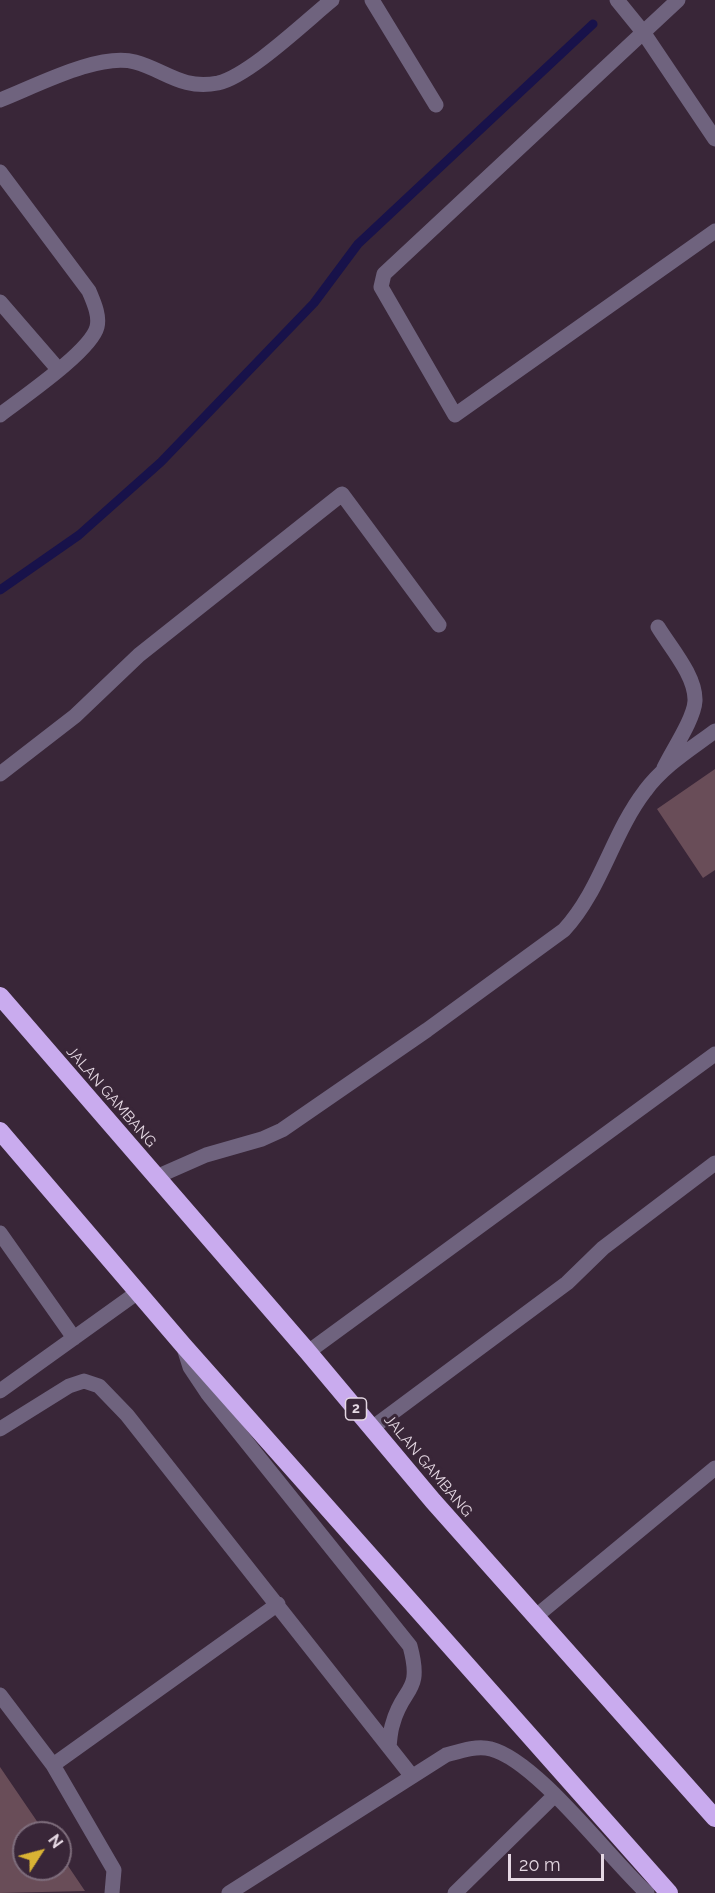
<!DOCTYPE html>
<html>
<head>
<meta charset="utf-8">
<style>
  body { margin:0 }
  #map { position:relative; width:715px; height:1893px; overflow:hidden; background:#392638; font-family:Raleway,sans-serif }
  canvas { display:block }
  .north { position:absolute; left:12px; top:1821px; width:60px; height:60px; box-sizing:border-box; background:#392638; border:2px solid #7e6d7c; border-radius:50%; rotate:54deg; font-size:16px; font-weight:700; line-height:24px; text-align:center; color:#e5d8e3 }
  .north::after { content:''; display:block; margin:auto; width:21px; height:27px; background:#d9b334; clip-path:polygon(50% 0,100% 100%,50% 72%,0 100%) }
  .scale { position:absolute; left:508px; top:1854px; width:96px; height:27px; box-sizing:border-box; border:3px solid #e5d8e3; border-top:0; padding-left:8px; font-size:18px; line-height:21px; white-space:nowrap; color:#e5d8e3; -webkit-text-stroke:4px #392638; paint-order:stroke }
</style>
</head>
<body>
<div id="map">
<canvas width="715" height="1893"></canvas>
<div class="north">N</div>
<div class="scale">20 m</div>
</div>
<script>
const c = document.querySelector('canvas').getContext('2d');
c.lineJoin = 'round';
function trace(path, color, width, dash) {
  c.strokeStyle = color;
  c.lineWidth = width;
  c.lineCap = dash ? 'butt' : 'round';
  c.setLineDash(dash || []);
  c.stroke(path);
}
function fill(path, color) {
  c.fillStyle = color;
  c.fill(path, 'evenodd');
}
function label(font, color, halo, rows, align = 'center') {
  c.font = font + ' Raleway,sans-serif';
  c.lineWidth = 6;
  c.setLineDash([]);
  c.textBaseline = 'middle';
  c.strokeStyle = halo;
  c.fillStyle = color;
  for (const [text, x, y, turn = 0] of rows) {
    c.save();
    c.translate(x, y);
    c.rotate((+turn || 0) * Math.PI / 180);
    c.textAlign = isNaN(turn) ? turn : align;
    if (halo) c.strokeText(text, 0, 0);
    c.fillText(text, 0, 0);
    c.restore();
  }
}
trace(new Path2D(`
  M0,590L79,535L161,462L314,303L358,244L593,24`), '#18124a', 9);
fill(new Path2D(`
  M715,769V870L703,878L657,809Z
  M0,1767L45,1833H24V1869H60V1854L85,1891L0,1893Z`), '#694d58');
trace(new Path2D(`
  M372,0L436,105
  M617,0L643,32L715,139
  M678,0L384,274L381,287L455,415L715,231
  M0,100C34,87 99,52 135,62C165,70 181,90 218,83C249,76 306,21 332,0
  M0,172L89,291C93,301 100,315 97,327C91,351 22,398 0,415
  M0,302L58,369
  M658,627C670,647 696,676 695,701C694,719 672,751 664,768
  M0,774L75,716L139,655L342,494L439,625
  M156,1177L206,1155L262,1139L282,1130L427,1030L564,930C601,890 612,834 645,791C663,766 691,749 715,731
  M0,1233L74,1338
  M184,1348L190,1367L208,1394L410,1646C423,1694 403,1686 393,1723C390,1731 390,1739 389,1747
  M308,1352L715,1054
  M0,1391L138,1292
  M372,1428L567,1283L603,1248L715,1163
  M0,1429L69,1386L84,1381L99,1386L127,1415L411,1775
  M535,1617L715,1468
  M0,1695L53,1765L278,1604
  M53,1765L114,1870L112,1893
  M229,1893L446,1755C460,1751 477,1745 491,1749C537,1761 608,1857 647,1893
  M455,1893L554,1796`), '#6f637e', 15);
trace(new Path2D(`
  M0,996L308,1352L433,1501L715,1818
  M0,1131L183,1345L669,1893`), '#c9abee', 18);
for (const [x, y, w] of [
  [356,1409,21]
]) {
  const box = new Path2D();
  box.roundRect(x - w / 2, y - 11, w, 22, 4.5);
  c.fillStyle = '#392638';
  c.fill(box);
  trace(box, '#e5d8e3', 1.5);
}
label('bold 14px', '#e5d8e3', null, [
  ["2",356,1409]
]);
label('15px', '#e5d8e3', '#392638', [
  ["JALAN GAMBANG",111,1097,49],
  ["JALAN GAMBANG",428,1466,50]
]);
</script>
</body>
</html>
